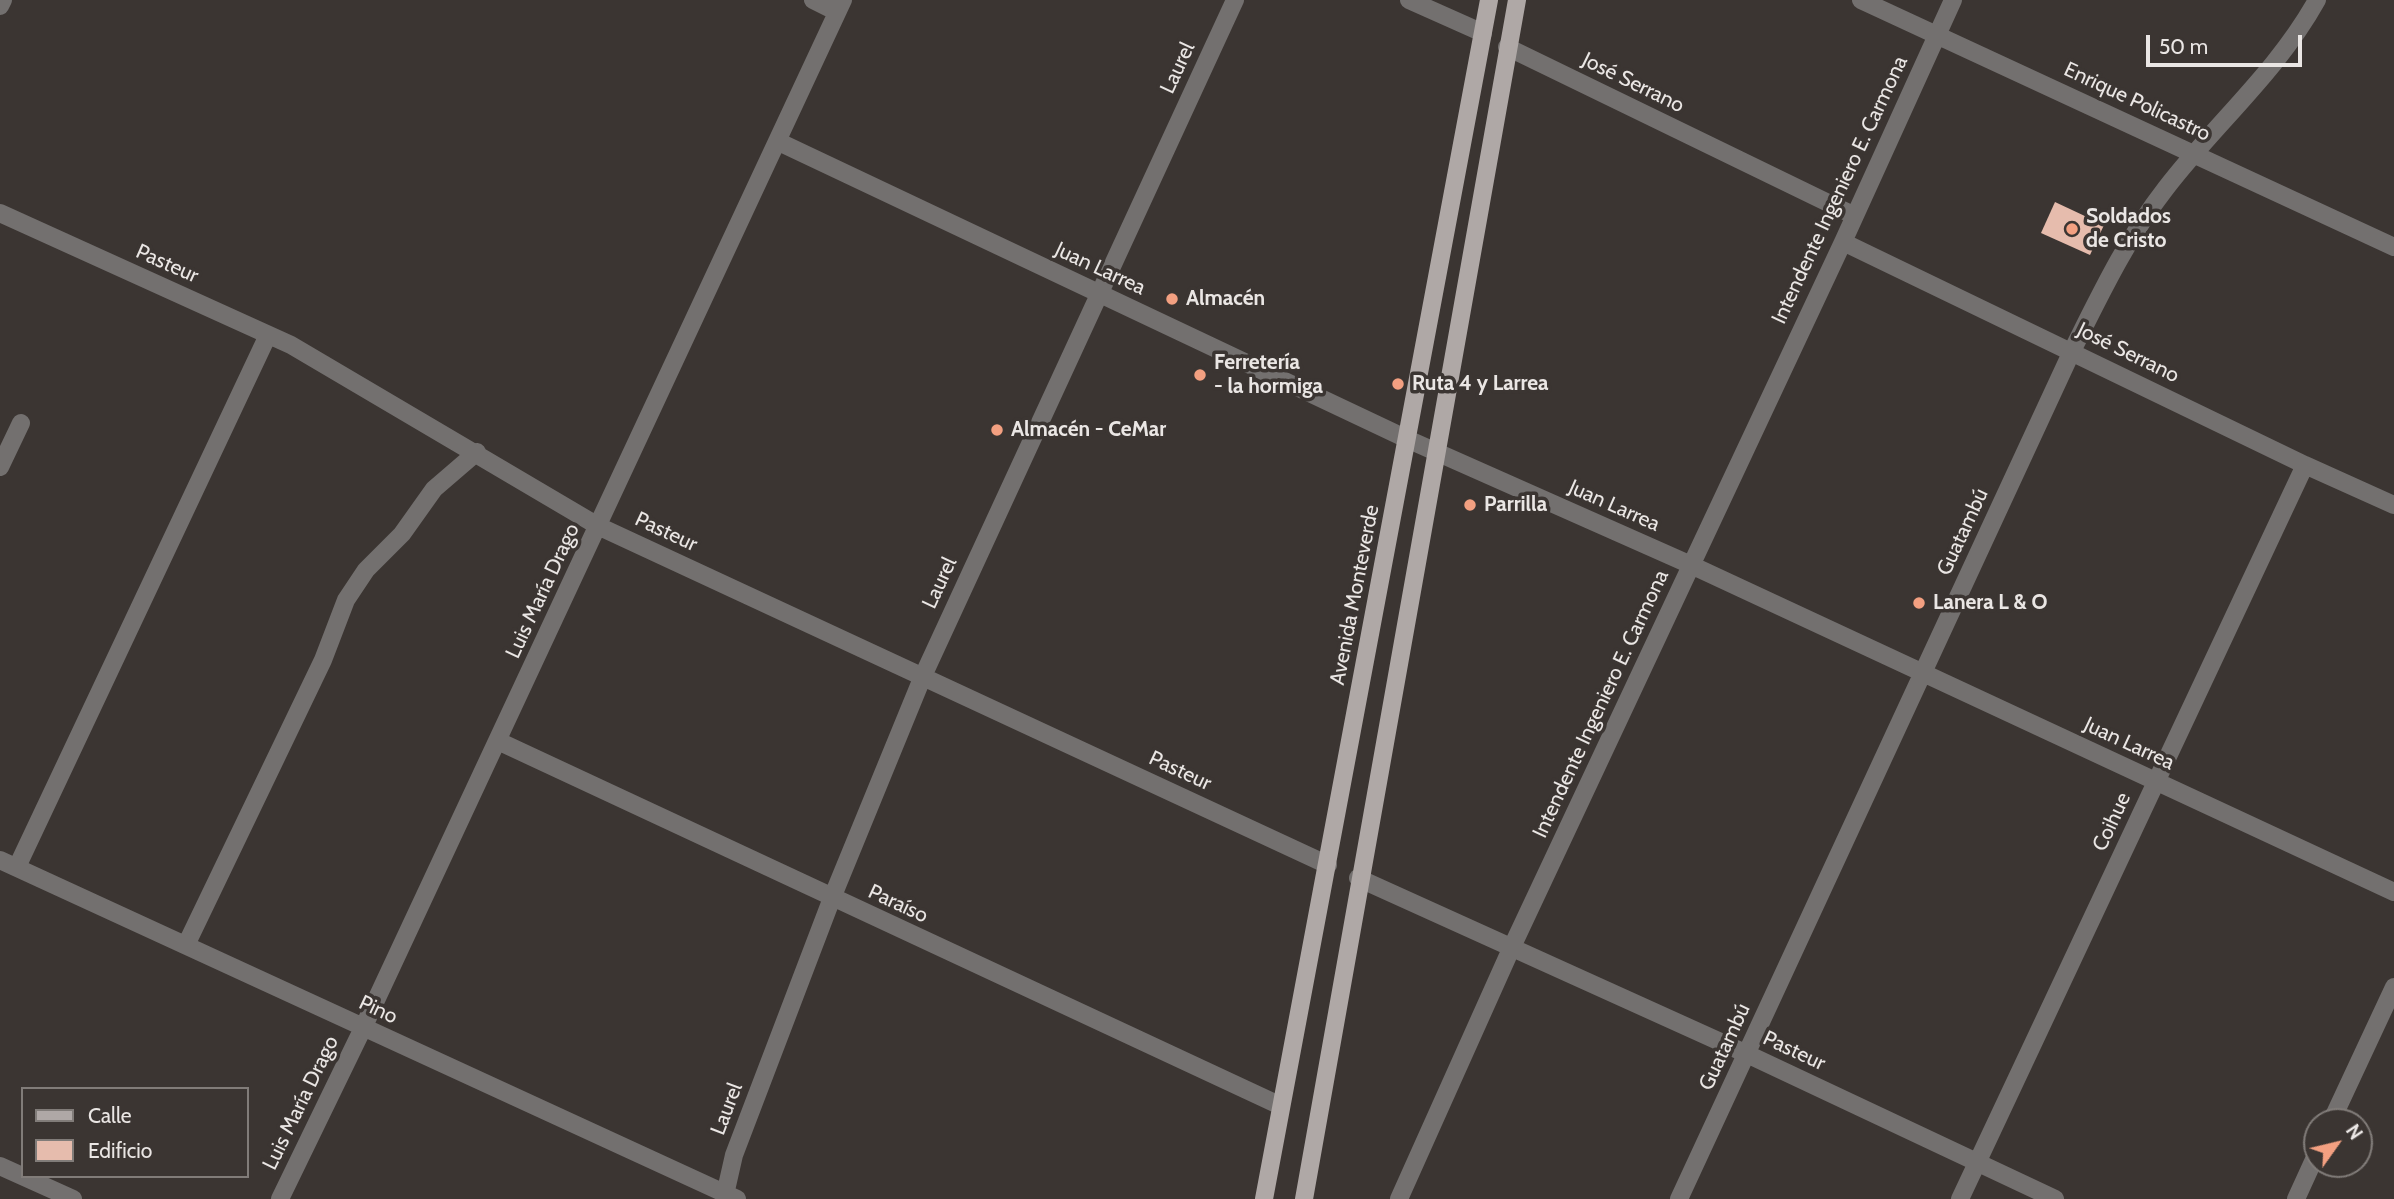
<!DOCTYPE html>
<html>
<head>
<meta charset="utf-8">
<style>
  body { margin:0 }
  #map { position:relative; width:2394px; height:1199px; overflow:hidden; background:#3b3532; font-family:Cabin,sans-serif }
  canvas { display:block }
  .legend { position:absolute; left:21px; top:1087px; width:228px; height:91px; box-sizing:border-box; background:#3b3532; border:2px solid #817c79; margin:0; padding:9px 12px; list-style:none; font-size:21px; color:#eae6e4 }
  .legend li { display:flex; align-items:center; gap:14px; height:35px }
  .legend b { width:35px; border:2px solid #817c79 }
  .north { position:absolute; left:2303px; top:1108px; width:70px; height:70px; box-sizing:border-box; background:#3b3532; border:2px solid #817c79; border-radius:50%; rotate:56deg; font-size:19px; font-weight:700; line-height:28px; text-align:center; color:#eae6e4 }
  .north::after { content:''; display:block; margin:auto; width:24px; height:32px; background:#f3a081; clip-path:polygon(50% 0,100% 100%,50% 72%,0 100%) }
  .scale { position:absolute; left:2146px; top:35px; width:156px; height:32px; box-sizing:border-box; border:4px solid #eae6e4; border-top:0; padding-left:9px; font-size:21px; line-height:24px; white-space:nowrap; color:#eae6e4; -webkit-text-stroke:5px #3b3532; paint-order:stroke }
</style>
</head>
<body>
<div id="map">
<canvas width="2394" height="1199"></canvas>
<ul class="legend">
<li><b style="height:9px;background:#afa8a6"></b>Calle</li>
<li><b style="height:19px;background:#e6bcad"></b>Edificio</li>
</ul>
<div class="north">N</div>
<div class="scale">50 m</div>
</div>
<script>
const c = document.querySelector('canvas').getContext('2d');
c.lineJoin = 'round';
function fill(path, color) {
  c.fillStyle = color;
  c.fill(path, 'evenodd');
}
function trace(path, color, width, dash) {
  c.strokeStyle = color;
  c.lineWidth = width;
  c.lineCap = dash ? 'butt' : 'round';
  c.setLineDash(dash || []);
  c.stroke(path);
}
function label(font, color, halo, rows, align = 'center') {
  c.font = font + ' Cabin,sans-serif';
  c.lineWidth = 7;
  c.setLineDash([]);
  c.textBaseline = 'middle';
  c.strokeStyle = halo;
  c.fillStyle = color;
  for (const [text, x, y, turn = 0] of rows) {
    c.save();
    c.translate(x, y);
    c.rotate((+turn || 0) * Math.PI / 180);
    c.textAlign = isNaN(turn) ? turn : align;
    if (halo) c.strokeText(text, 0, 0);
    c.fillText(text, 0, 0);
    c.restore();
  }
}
fill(new Path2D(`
  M2055,202L2104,225L2090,255L2041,233Z`), '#e6bcad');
trace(new Path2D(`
  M813,0L837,12
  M1409,0L1483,33
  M1861,0L2394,247
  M0,6L3,0
  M1507,47L1853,215
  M779,142L1407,439L1691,565L2394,892
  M0,213L291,345L598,526L1328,865
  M1843,242L2305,465L2394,505
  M0,467L21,423
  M498,741L1281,1106
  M0,860L737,1199
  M17,867L268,335
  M1358,878L1747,1054L2055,1199
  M186,945L323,660L346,600L366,570L402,534L434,489L477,452
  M2331,1122L2394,987
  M0,1166L73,1199
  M280,1199L363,1028L843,0
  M724,1199L734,1155L832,898L923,676L1235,0
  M1399,1199L1511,949L1843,242L1953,0
  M1679,1199L2072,351C2100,295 2127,238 2166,188C2215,124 2277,72 2317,0
  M1960,1199L2305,465
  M2296,1199L2317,1153`), '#73706f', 18);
trace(new Path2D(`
  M1264,1199L1489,0
  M1304,1199L1517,0`), '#afa8a6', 18);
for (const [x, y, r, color] of [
  [2072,229,7,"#f3a081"],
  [1172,299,7,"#f3a081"],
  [1200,375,7,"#f3a081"],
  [1398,384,7,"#f3a081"],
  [997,430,7,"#f3a081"],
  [1470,505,7,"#f3a081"],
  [1919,603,7,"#f3a081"]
]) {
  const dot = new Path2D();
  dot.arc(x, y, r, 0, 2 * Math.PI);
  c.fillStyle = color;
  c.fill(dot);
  trace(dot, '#3b3532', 2.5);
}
label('21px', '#eae6e4', '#3b3532', [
  ["Laurel",1178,68,-65],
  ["José Serrano",1633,83,26],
  ["Enrique Policastro",2137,102,25],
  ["Intendente Ingeniero E. Carmona",1840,190,-65],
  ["Pasteur",167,264,24],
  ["Juan Larrea",1100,269,25],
  ["José Serrano",2128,353,26],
  ["Juan Larrea",1614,506,24],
  ["Pasteur",666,532,25],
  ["Guatambú",1963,532,-65],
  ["Laurel",940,583,-65],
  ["Luis María Drago",543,591,-65],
  ["Avenida Monteverde",1355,595,-79],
  ["Intendente Ingeniero E. Carmona",1601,704,-65],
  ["Juan Larrea",2129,744,25],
  ["Pasteur",1180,771,25],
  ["Coihue",2112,822,-65],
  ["Paraíso",898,904,25],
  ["Pino",378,1010,25],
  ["Guatambú",1725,1047,-65],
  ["Pasteur",1794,1051,25],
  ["Luis María Drago",301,1103,-64],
  ["Laurel",727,1109,-69]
]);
label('bold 21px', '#eae6e4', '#3b3532', [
  ["Soldados",2086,217],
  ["de Cristo",2086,241],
  ["Almacén",1186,299],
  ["Ferretería",1214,363],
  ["- la hormiga",1214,387],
  ["Ruta 4 y Larrea",1412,384],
  ["Almacén - CeMar",1011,430],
  ["Parrilla",1484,505],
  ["Lanera L & O",1933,603]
], 'left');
</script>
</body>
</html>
